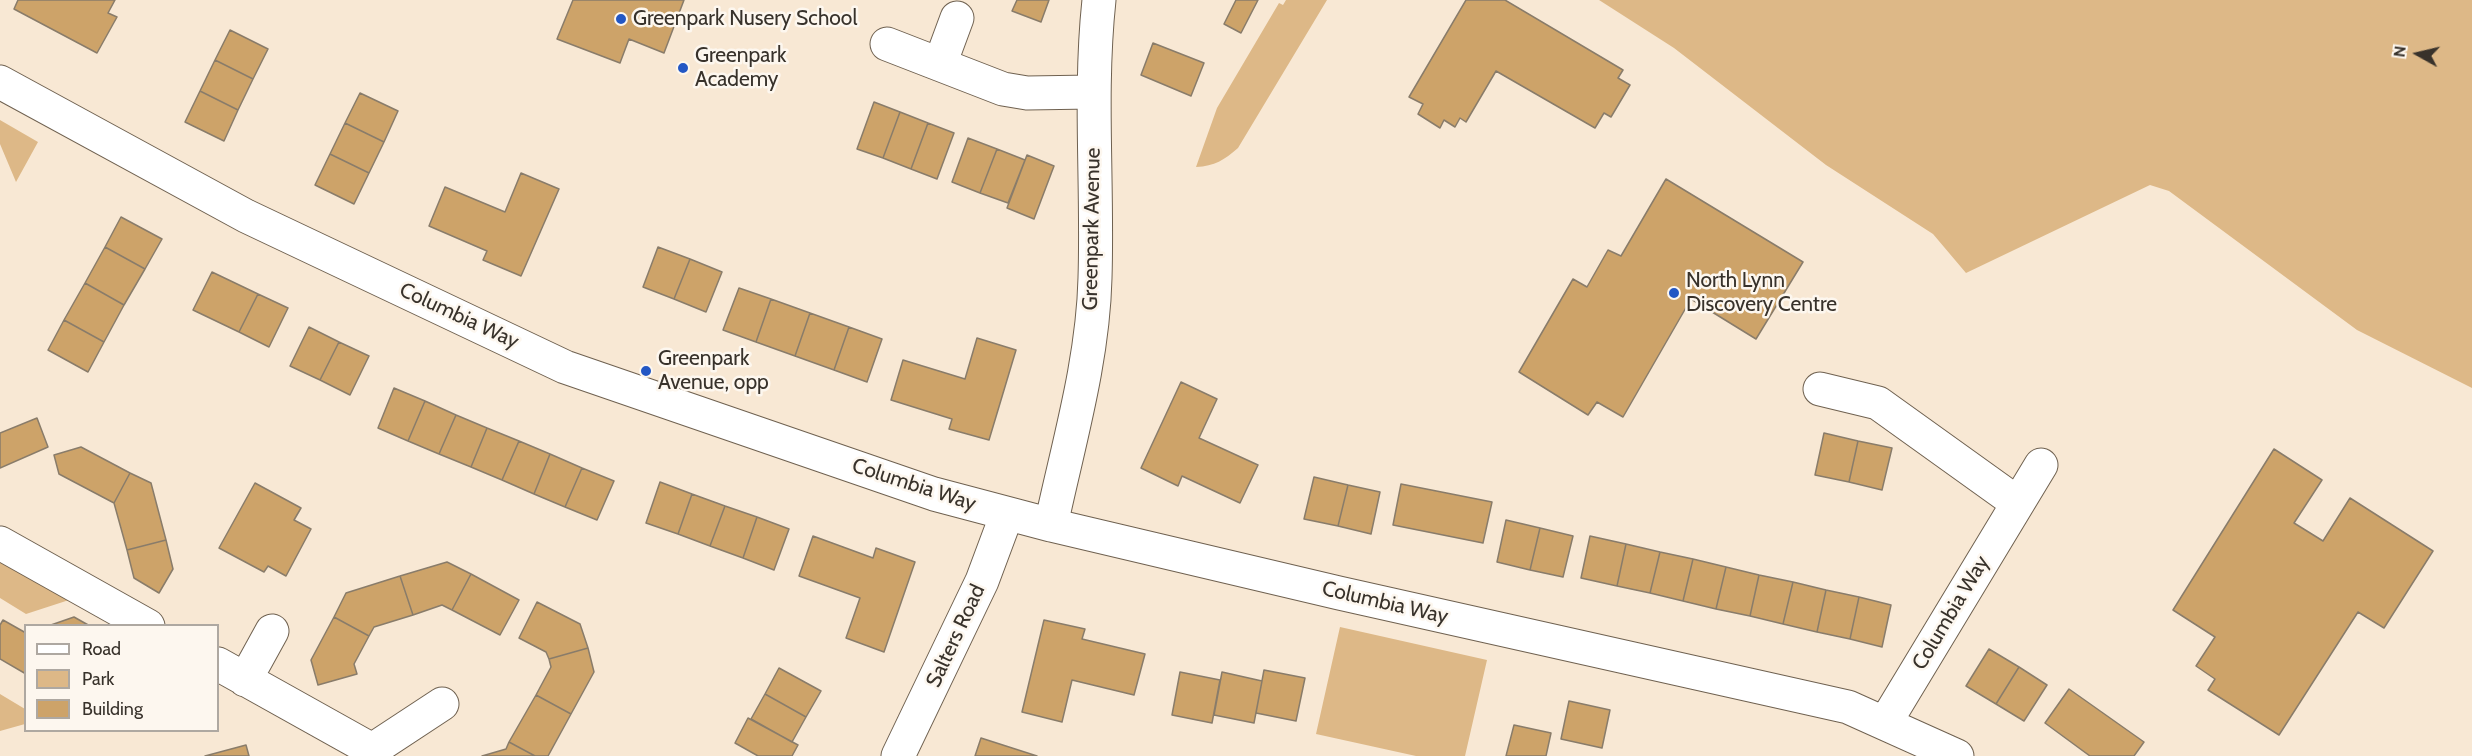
<!DOCTYPE html>
<html>
<head>
<meta charset="utf-8">
<style>
  body { margin:0 }
  #map { position:relative; width:2472px; height:756px; overflow:hidden; background:#f8e8d4; font-family:Cabin,sans-serif }
  canvas { display:block }
  .legend { position:absolute; left:24px; top:624px; width:195px; height:108px; box-sizing:border-box; background:#fdf7ef; border:2px solid #aea8a1; margin:0; padding:8px 10px; list-style:none; font-size:18px; color:#38322b }
  .legend li { display:flex; align-items:center; gap:12px; height:30px }
  .legend b { width:30px; border:2px solid #aea8a1 }
  .north { position:absolute; left:2388px; top:24px; width:60px; height:60px; -webkit-text-stroke:4px #fdf7ef; paint-order:stroke; rotate:278deg; font-size:16px; font-weight:700; line-height:24px; text-align:center; color:#38322b }
  .north::after { content:''; display:block; margin:auto; width:21px; height:27px; background:#38322b; clip-path:polygon(50% 0,100% 100%,50% 72%,0 100%) }
</style>
</head>
<body>
<div id="map">
<canvas width="2472" height="756"></canvas>
<ul class="legend">
<li><b style="height:8px;background:#fff"></b>Road</li>
<li><b style="height:16px;background:#ddb887"></b>Park</li>
<li><b style="height:16px;background:#cda369"></b>Building</li>
</ul>
<div class="north">N</div>
</div>
<script>
const c = document.querySelector('canvas').getContext('2d');
c.lineJoin = 'round';
function fill(path, color) {
  c.fillStyle = color;
  c.fill(path, 'evenodd');
}
function trace(path, color, width, dash) {
  c.strokeStyle = color;
  c.lineWidth = width;
  c.lineCap = dash ? 'butt' : 'round';
  c.setLineDash(dash || []);
  c.stroke(path);
}
function label(font, color, halo, rows, align = 'center') {
  c.font = font + ' Cabin,sans-serif';
  c.lineWidth = 5;
  c.setLineDash([]);
  c.textBaseline = 'middle';
  c.strokeStyle = halo;
  c.fillStyle = color;
  for (const [text, x, y, turn = 0] of rows) {
    c.save();
    c.translate(x, y);
    c.rotate((+turn || 0) * Math.PI / 180);
    c.textAlign = isNaN(turn) ? turn : align;
    if (halo) c.strokeText(text, 0, 0);
    c.fillText(text, 0, 0);
    c.restore();
  }
}
fill(new Path2D(`
  M1286,0H1327L1238,148C1224,160 1215,166 1196,167L1217,108L1279,3L1283,5Z
  M1599,0H2472V388L2357,330L2169,191L2150,185L1966,273L1933,234L1826,165L1674,48Z
  M0,120L38,142L16,182L0,144Z
  M0,561L69,600L26,614L0,598Z
  M1340,627L1487,660L1465,756H1416L1316,734Z
  M0,694L25,709V724L0,731Z`), '#ddb887');
const building = new Path2D(`
  M18,0H115L108,13L117,17L97,53L14,9Z
  M573,0H684L664,53L629,39L620,63L557,39Z
  M1017,0H1049L1041,22L1012,11Z
  M1236,0H1258L1241,33L1224,24Z
  M1466,0H1505L1623,70L1618,78L1630,85L1611,117L1604,113L1595,128L1496,71L1466,122L1460,118L1455,127L1444,120L1440,128L1418,114L1423,104L1409,97Z
  M230,30L268,49L253,79L215,60Z
  M1153,43L1204,63L1191,96L1141,75Z
  M215,60L253,79L238,110L200,91Z
  M200,91L238,110L224,141L185,122Z
  M360,93L398,111L384,142L345,123Z
  M874,102L900,112L883,158L857,149Z
  M900,112L928,123L911,169L883,158Z
  M345,123L384,142L369,173L330,154Z
  M928,123L954,133L937,179L911,169Z
  M968,138L997,149L980,193L952,182Z
  M997,149L1025,160L1008,203L980,193Z
  M330,154L369,173L354,204L315,185Z
  M1027,155L1054,166L1034,219L1007,208Z
  M521,173L559,189L521,276L483,260L487,251L429,226L445,187L505,212Z
  M1666,179L1803,262L1756,339L1691,299L1623,417L1597,402L1588,415L1519,372L1573,279L1587,287L1608,250L1621,256Z
  M121,217L162,239L145,269L105,247Z
  M105,247L145,269L124,305L85,283Z
  M658,247L690,259L674,299L643,287Z
  M690,259L722,272L706,312L674,299Z
  M212,272L258,294L239,332L193,310Z
  M85,283L124,305L104,342L64,320Z
  M739,288L771,299L756,342L723,330Z
  M258,294L288,308L269,347L239,332Z
  M771,299L810,313L795,356L756,342Z
  M810,313L849,327L834,370L795,356Z
  M64,320L104,342L88,372L48,350Z
  M309,327L339,342L320,380L290,366Z
  M849,327L882,339L867,382L834,370Z
  M977,338L1016,350L989,440L949,429L952,419L891,400L903,360L965,379Z
  M339,342L369,356L350,395L320,380Z
  M1181,382L1217,399L1199,438L1258,465L1240,503L1182,476L1178,486L1141,468Z
  M394,388L425,401L408,441L378,428Z
  M425,401L456,415L439,454L408,441Z
  M456,415L487,428L471,467L439,454Z
  M37,418L48,447L0,468V433Z
  M487,428L519,441L502,480L471,467Z
  M1824,433L1858,441L1849,482L1815,475Z
  M519,441L550,454L534,494L502,480Z
  M1858,441L1892,448L1882,490L1849,482Z
  M81,447L130,473L114,503L59,474L54,455Z
  M2274,449L2322,480L2294,523L2323,541L2350,498L2433,551L2384,628L2358,612L2279,735L2208,690L2215,679L2196,666L2215,637L2173,610Z
  M550,454L582,468L565,507L534,494Z
  M582,468L614,481L597,520L565,507Z
  M130,473L151,483L166,540L127,550L114,503Z
  M1314,477L1348,485L1338,526L1304,519Z
  M660,482L692,494L678,534L646,523Z
  M255,483L301,508L294,520L311,529L286,576L268,566L264,572L219,548Z
  M1401,484L1492,502L1483,543L1393,525Z
  M1348,485L1380,492L1371,534L1338,526Z
  M692,494L725,506L710,546L678,534Z
  M725,506L757,517L743,558L710,546Z
  M757,517L789,529L774,570L743,558Z
  M1506,520L1540,528L1530,570L1497,562Z
  M1540,528L1573,536L1563,577L1530,570Z
  M813,536L873,558L876,548L915,562L884,652L846,638L860,598L799,576Z
  M1590,536L1626,544L1617,586L1581,578Z
  M166,540L173,569L159,593L134,578L127,550Z
  M1626,544L1660,552L1650,593L1617,586Z
  M1660,552L1693,559L1683,601L1650,593Z
  M1693,559L1726,567L1716,609L1683,601Z
  M447,562L471,574L452,610L442,605L413,615L400,576Z
  M1726,567L1759,575L1750,616L1716,609Z
  M471,574L519,600L500,635L452,610Z
  M1759,575L1793,582L1783,624L1750,616Z
  M400,576L413,615L374,627L369,636L334,617L346,593Z
  M1793,582L1826,590L1817,632L1783,624Z
  M1826,590L1859,597L1850,639L1817,632Z
  M1859,597L1891,605L1882,647L1850,639Z
  M537,602L580,624L588,648L549,659L546,652L519,638Z
  M74,617L90,626H48Z
  M334,617L369,636L354,664L357,674L318,685L311,660Z
  M3,620L26,633V674L0,659V625Z
  M1044,620L1085,629L1082,639L1145,654L1134,695L1072,680L1062,722L1022,712Z
  M588,648L594,672L571,714L536,695L551,667L549,659Z
  M1989,649L2019,667L1996,704L1966,686Z
  M2019,667L2047,685L2024,721L1996,704Z
  M779,668L821,691L806,717L765,694Z
  M1264,670L1305,678L1296,721L1256,713Z
  M1180,672L1220,680L1212,723L1172,715Z
  M1222,672L1262,681L1254,723L1214,715Z
  M2069,689L2144,742L2134,756H2090L2045,723Z
  M765,694L806,717L792,742L751,719Z
  M536,695L571,714L548,756H535L509,742Z
  M1569,701L1610,710L1602,748L1561,739Z
  M748,718L798,745L792,756H758L735,743Z
  M1514,725L1551,733L1546,756H1506Z
  M981,738L1037,756H975Z
  M509,742L535,756H482L506,749Z
  M246,745L249,756H205Z`);
fill(building, '#cda369');
trace(building, '#897c6a', 1.5);
const minor = new Path2D(`
  M887,44L1003,89L1027,93L1092,92
  M940,64L957,18
  M0,82L246,216L565,367L934,494L1051,525L1339,593L1848,707L1957,756
  M1820,389L1878,403L2016,502
  M1051,525C1068,445 1093,362 1095,278C1098,185 1089,93 1099,0
  M0,543L148,626
  M218,664L372,750L371,756
  M245,680L272,631
  M1885,723L2041,465
  M372,750L442,704
  M898,756L982,581L1007,514`);
trace(minor, '#6f6150', 35);
trace(minor, '#fff', 33);
for (const [x, y, r, color] of [
  [621,19,6,"#2357c4"],
  [683,68,6,"#2357c4"],
  [1674,293,6,"#2357c4"],
  [646,371,6,"#2357c4"]
]) {
  const dot = new Path2D();
  dot.arc(x, y, r, 0, 2 * Math.PI);
  c.fillStyle = color;
  c.fill(dot);
  trace(dot, '#fdf7ef', 2);
}
label('21px', '#38322b', '#fdf7ef', [
  ["Greenpark Nusery School",633,19],
  ["Greenpark",695,56],
  ["Academy",695,80],
  ["North Lynn",1686,281],
  ["Discovery Centre",1686,305],
  ["Greenpark",658,359],
  ["Avenue, opp",658,383]
], 'left');
label('21px', '#38322b', '#fdf7ef', [
  ["Greenpark Avenue",1092,229,-89],
  ["Columbia Way",459,316,25],
  ["Columbia Way",914,485,18],
  ["Columbia Way",1385,603,13],
  ["Columbia Way",1951,613,-59],
  ["Salters Road",956,636,-65]
]);
</script>
</body>
</html>
